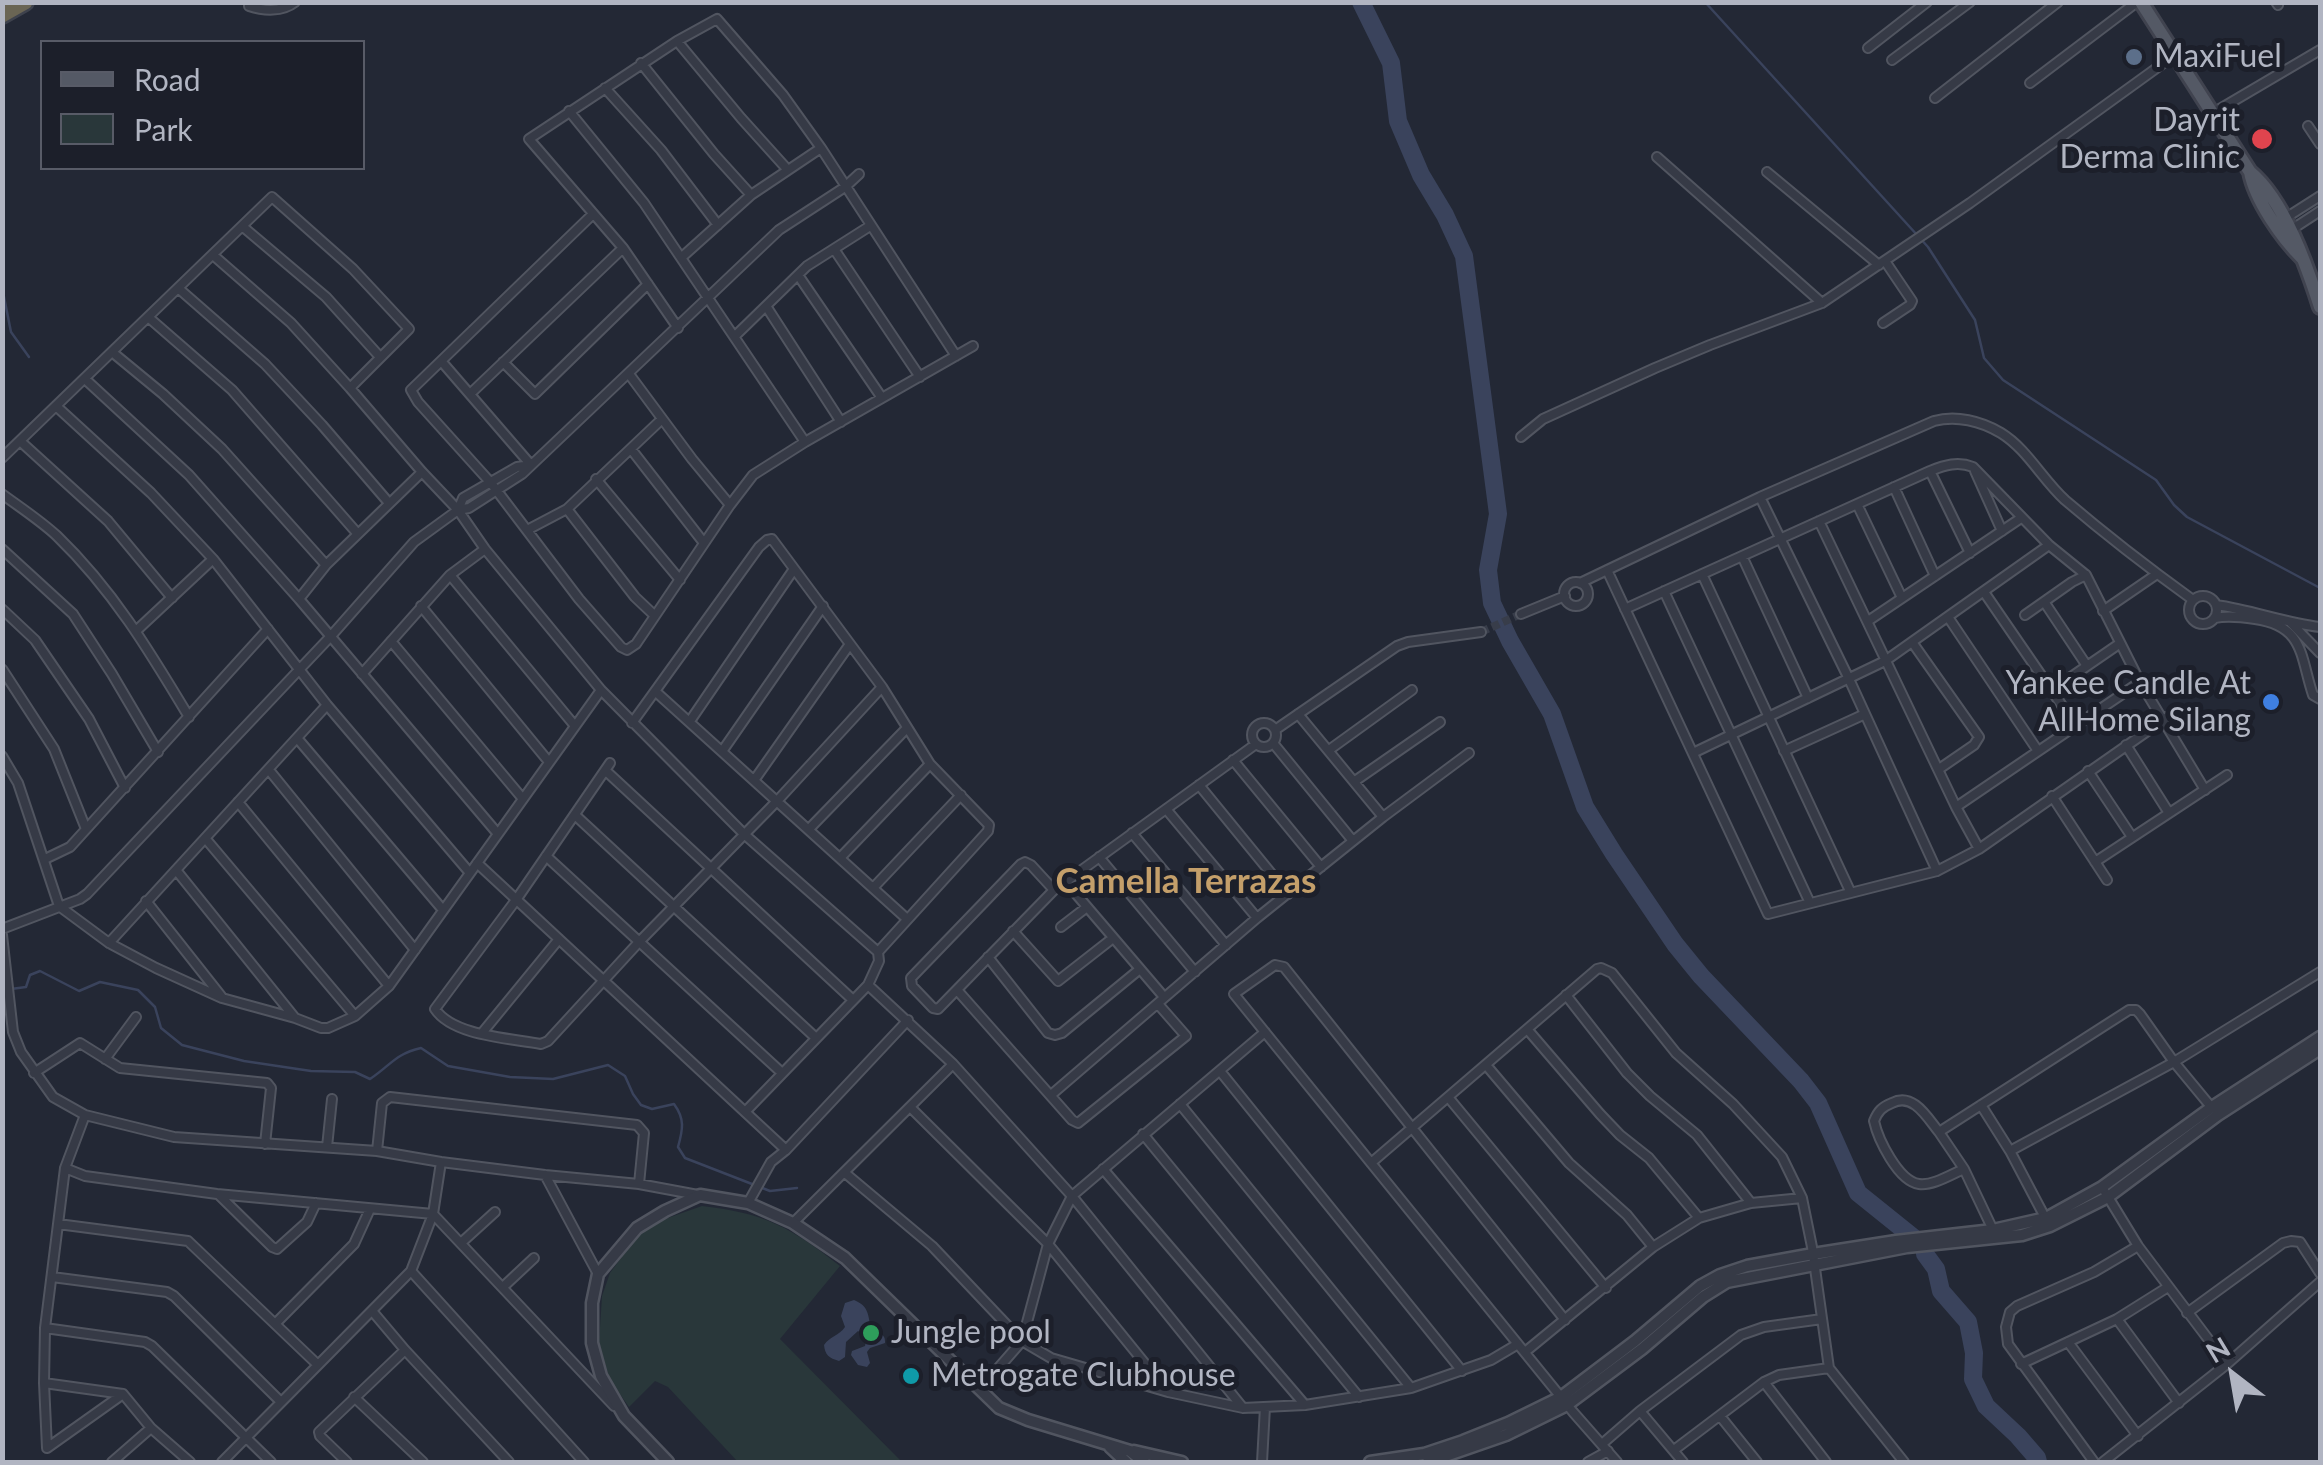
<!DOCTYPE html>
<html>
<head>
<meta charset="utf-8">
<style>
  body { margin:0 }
  #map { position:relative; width:2323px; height:1465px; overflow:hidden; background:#232835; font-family:Lato,sans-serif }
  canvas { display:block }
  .frame { position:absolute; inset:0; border:5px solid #b1b5c2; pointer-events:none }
  .legend { position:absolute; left:40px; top:40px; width:325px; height:130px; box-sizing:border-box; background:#1c1f2a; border:2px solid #585b67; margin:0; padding:12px 18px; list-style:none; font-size:30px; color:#b1b5c2 }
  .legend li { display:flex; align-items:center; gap:20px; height:50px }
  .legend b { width:50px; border:2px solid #585b67 }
  .north { position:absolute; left:2183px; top:1325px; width:100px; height:100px; -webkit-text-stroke:8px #1c1f2a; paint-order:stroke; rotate:329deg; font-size:28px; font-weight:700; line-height:40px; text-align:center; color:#b1b5c2 }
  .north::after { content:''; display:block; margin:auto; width:35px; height:45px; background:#b1b5c2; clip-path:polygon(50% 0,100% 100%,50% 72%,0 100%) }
</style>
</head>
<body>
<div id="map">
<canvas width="2323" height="1465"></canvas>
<div class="frame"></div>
<ul class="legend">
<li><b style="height:12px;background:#545965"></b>Road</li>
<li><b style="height:28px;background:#29373a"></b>Park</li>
</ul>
<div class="north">N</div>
</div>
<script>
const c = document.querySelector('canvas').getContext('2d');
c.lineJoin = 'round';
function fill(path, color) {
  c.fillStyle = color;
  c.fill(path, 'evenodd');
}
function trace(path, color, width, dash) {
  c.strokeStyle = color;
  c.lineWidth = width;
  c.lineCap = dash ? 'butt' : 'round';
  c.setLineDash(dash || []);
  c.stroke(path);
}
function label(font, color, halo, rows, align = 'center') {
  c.font = font + ' Lato,sans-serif';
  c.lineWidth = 10;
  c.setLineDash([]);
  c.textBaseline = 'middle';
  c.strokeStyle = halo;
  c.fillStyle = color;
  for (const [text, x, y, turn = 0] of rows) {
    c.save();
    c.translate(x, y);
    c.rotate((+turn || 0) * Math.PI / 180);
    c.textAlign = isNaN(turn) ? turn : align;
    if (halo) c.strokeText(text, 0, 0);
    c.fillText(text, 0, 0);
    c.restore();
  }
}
fill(new Path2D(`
  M702,1206C765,1213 792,1228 840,1266L780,1339L902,1462H738L668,1387L655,1381L629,1407L610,1380L599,1343L602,1296L610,1273L640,1232L665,1219Z`), '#29373a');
fill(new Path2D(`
  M854,1300C869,1306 868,1315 871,1329C878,1333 886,1333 885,1343L870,1348L867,1352L870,1363L867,1367L858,1365L851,1355L852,1351L865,1346L867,1337L858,1331L846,1342L845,1357L839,1361C829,1358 825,1355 824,1345C830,1336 839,1336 845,1327L841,1316L845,1303Z`), '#3a435c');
trace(new Path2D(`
  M1705,2L1928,247L1975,320L1984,358L2003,380L2156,480L2174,505L2187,517L2320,588
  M2,287L11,332L29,357
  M11,989L26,987L30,975L40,971L79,991L100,982L138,990L155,1007L161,1028L182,1045L244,1061L311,1071L355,1072L370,1079C391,1065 395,1054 421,1048L448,1066L510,1077L553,1079L608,1065L625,1076L633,1094L641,1105L652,1109L674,1104C685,1119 683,1129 678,1147L685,1158L770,1191L797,1188`), '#3a435c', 2.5);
trace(new Path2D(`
  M1361,2L1391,63L1398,121L1421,175L1445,215L1464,256L1498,514L1488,570L1492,603L1510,641L1552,714L1585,807L1614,854L1675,944L1701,976L1801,1081L1818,1103L1858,1193L1914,1238
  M1925,1254L1936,1269L1941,1291L1968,1322L1974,1353L1973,1379L1986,1406L2018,1436L2037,1458L2038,1462`), '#3a435c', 18);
trace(new Path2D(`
  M1481,632L1521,614`), '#383d4a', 8, [8, 4]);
const minor = new Path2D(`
  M2276,2L2278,5
  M249,6C264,11 282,12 295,2
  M677,41L741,118L787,169
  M1868,48L1927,2
  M1892,60L1970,2
  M641,63L714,154L751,195
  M2030,83L2137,2
  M605,88L661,150L718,225
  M1935,98L2058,2
  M569,111L644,203L805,442
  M2213,113L2320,50
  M2308,126L2320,144
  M1657,157L1822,303
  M1767,172L1879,265
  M593,214L411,390L418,402L491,483L579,599L621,647L627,650L636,644L730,505L753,475L805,442L973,346
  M2284,219L2320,196
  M242,226L326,297L380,357
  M2291,230L2320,211
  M834,249L920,377
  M213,255L291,323L350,388L422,472L458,510L485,549L601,690L744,834L878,952L879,961L868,985L953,1064
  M682,257L751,195L821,148
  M798,275L882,398
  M178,288L265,364L322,425L389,503
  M766,306L841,422
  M148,317L232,390L357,533
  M1883,323L1910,305L1912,301L1885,261
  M678,328L623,248L529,139L677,41L717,19L783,95L821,148L956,356
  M735,336L807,266L870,226
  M112,352L163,394L222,449L326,565
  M442,362L531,465
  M503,362L535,394L648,284
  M629,374L692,459L730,505
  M85,379L189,475L299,599L498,834L601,690
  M470,394L623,248
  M56,406L151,493L213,559L327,705L470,873
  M1521,437L1543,419L1655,368L1710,345L1822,303L1970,203L2176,54
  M20,441L108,521L172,598
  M631,449L704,543
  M2,458L272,197L353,269L409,329L350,388
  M1930,471L1970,553
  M1975,471L2002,531
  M596,479L680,580
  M1894,487L1935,576
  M2,494C21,508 41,521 57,536C113,590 150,652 189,717
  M1760,497L1849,679L1937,871
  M1857,504L1902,598
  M567,509L635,597L654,615
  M458,510L469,508L522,474L779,230L845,187L859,174
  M1819,521L1956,807L1979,849
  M529,529L567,509L662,419
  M2,549L73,614L112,674L158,752
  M1742,556L1808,698
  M1607,570L1768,914L1937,871L1979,849L2179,709
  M1702,574L1850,891
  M450,575L575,726
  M1564 594a12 12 0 1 1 24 0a12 12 0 1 1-24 0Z
  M1580,583L1760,497L1934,421C1956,415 1981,421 2001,433C2027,449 2042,479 2065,500C2106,535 2150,569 2193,600
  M1664,591L1810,903
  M1984,592L2076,726
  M2189 610a14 14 0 1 1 28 0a14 14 0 1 1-28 0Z
  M299,599L326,565L422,472
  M2045,603L2087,666
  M2216,605C2252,610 2285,623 2320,627
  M421,606L549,762
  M2,609L35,640L89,719L125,788
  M1625,609L1930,471C1945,465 1958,461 1973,467L2049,545L2086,575L2140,682L2205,790
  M2103,611L2157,574
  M1521,614L1565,596
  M2025,615L2072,582L2086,575
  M1948,617L2038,751
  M2215,618C2228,615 2242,617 2255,619C2305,626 2300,657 2313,695L2320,699
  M1868,621L2021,518
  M2291,623L2320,653
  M137,630L213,559
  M391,641L523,799
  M1912,642L1979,737L1974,745L1939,769
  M2,669L54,749L86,829
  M362,674L450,575L485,549
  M2071,677L2119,644
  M656,692L907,919
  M1298,714L1383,817
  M690,721L794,569
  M632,723L759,547L767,540L772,539L882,687L930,764L989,825L988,831L878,952
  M1252 735a12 12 0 1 1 24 0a12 12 0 1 1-24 0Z
  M1275,730L1397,646L1408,642L1481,632
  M297,738L443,910
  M1273,743L1353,841
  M2126,745L2169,813
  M723,750L823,606
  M1329,750L1412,690
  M1784,751L1865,714
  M1693,753L1885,661L2049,545
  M2,756L18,783L59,906L109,943L156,968L222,998L295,1018L321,1028H328L355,1016L389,986L498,834
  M1233,760L1321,867
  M610,763L516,900L435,1009C453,1036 509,1038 541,1044L548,1041L639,942L778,800L882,687
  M269,770L415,950
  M606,771L853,1000
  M2088,771L2132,837
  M755,779L850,644
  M1355,781L1440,722
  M1199,785L1288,894
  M2052,796L2107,880
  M238,802L389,986
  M1956,807L2140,682
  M1166,809L1257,918
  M575,815L816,1038
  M809,829L906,729
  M1132,833L1226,945
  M205,838L355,1016
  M546,856L782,1073
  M1099,857L1195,972
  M840,858L930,764
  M45,859L70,847L268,629
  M2095,862L2227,775
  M477,863L786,1150L908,1020
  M176,870L295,1018
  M1065,881L1164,997
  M873,888L961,795
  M1054,890L1031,865L1025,862L1021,864L911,978L912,986L933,1008L938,1009L1054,890L1256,744
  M146,901L221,996
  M1061,927L1087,907
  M2,929L80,899L87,894L331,636L414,542L458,510L463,498L517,467L531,465
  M1013,931L1058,981L1113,938
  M2,935L13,1032L21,1052L53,1097L85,1115L174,1137L377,1151L441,1162L545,1175L639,1184L698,1195
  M109,943L327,705
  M988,957L1048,1033L1055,1035L1062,1033L1140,969
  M957,990L1072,1120L1078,1123L1186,1036L1158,1004
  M1566,995L1627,1073L1650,1096L1697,1135L1751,1203
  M1527,1029L1600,1114L1620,1135L1649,1158L1699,1218
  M482,1033L559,939
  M105,1059L136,1017
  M1486,1065L1569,1163L1627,1215L1653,1247
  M1220,1071L1462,1371
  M34,1073L80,1043L120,1068L267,1083L271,1088L265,1144
  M1051,1095L1257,918L1383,817L1469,753
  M1448,1097L1606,1288
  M1180,1104L1411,1388
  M1981,1105L2010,1151L2048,1223
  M910,1107L1048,1244L1168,1392
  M745,1112L868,985
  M85,1115L65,1168L45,1328L44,1383L47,1448L123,1394
  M1939,1132C1927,1117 1913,1092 1892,1103C1882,1107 1878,1111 1874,1121C1878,1139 1898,1181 1919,1184C1933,1186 1952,1174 1964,1169
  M1143,1134L1359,1397
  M327,1147L332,1099
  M377,1151L382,1103L390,1097L637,1125L644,1133L639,1184
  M2010,1151L2174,1062L2320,972
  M1371,1163L1597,969L1601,968L1612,973L1676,1053L1733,1104L1782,1157L1802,1198L1812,1247L1829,1368L1904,1462
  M65,1168L85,1176L217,1194L433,1214L614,1406
  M1103,1169L1305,1405
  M845,1173L932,1246L1022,1341L1051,1358L1168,1392L1243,1408L1305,1405L1411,1388L1491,1360L1518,1344
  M545,1175L598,1274
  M2105,1192L2138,1246L2227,1364
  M219,1195L272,1247L277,1249L307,1222L316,1203
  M748,1203L771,1162L786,1150
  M793,1223L953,1064L1072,1196L1243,1408
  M58,1224L188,1241L318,1365L411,1271L433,1214L441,1162
  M1994,1232L1964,1169L1939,1132L2129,1010H2136L2140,1014L2174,1062L2212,1108
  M462,1242L495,1212
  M411,1271L584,1462
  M52,1277L167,1292L174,1296L280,1401
  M503,1287L534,1258
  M373,1312L405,1350L509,1462
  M2187,1313L2283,1243L2291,1241L2300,1242L2320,1273
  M2117,1319L2179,1403
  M1565,1320L1284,967L1275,965L1234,994L1573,1412L1617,1462
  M275,1324L354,1244L370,1209
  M45,1328L145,1342L152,1346L271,1462
  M2068,1342L2138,1436
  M1525,1352L1653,1247L1699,1218L1751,1203L1802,1198
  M2021,1364L2117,1319L2168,1287
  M1764,1382L1826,1462
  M44,1383L123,1394L151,1428L190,1462
  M980,1389L1022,1341L1048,1244L1072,1196L1265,1032
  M354,1397L423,1462
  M1640,1411L1683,1462
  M1720,1416L1757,1462
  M1602,1444L1640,1411L1741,1335L1764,1327L1822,1319
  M1674,1450L1764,1382L1779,1375L1829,1368
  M112,1462L151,1428
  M222,1462L318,1365
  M347,1462L320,1436L319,1432L405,1350
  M1262,1462L1265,1407
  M1588,1462L1608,1451
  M2094,1462L2008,1344L2006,1327L2010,1312L2017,1306L2094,1272L2138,1246
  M2103,1462L2227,1364L2320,1282`);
const tertiary = new Path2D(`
  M1110,1447L1126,1462
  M1134,1451L1182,1462
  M668,1462L624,1416L601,1376L592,1343V1303L598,1274L637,1228L665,1211L700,1195L748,1203L793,1223L845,1258L999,1408L1028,1420L1130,1451L1144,1462
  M1370,1462L1424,1454L1463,1441L1508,1423L1561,1397L1635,1341L1700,1286L1720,1275L1747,1266L1813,1254L1896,1241L1993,1230L2046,1218L2102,1187L2212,1107L2320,1037
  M1428,1462L1506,1435L1567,1405L1642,1349L1703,1297L1727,1282L1907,1247L2022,1235L2050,1226L2108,1197L2218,1115L2320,1049`);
const primary = new Path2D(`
  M2141,2L2250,172C2284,200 2307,266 2320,307
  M2250,172C2255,200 2282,238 2302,258`);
const motorway = new Path2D(`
  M2,15L25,2`);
trace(minor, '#515560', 12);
trace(tertiary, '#515560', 15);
trace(primary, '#40434f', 18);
trace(motorway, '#3e424d', 20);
trace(minor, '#363a46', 8);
trace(tertiary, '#363a46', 10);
trace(primary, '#545965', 12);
trace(motorway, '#6a6554', 15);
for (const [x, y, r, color] of [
  [2134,57,10,"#5c6f8a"],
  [2262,139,12,"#e0444e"],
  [2271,702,10,"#3f7fe0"],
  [871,1333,10,"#2e9e5b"],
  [911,1376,10,"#0f9aa8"]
]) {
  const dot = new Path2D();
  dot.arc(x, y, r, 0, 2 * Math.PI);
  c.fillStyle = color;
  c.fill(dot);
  trace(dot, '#1c1f2a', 4);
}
label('32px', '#b1b5c2', '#1c1f2a', [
  ["MaxiFuel",2154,57],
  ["Dayrit",2240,121,"right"],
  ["Derma Clinic",2240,158,"right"],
  ["Yankee Candle At",2251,684,"right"],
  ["AllHome Silang",2251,721,"right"],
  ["Jungle pool",891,1333],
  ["Metrogate Clubhouse",931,1376]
], 'left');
label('bold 35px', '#c49f6a', '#1c1f2a', [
  ["Camella Terrazas",1186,882]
]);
</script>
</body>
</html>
